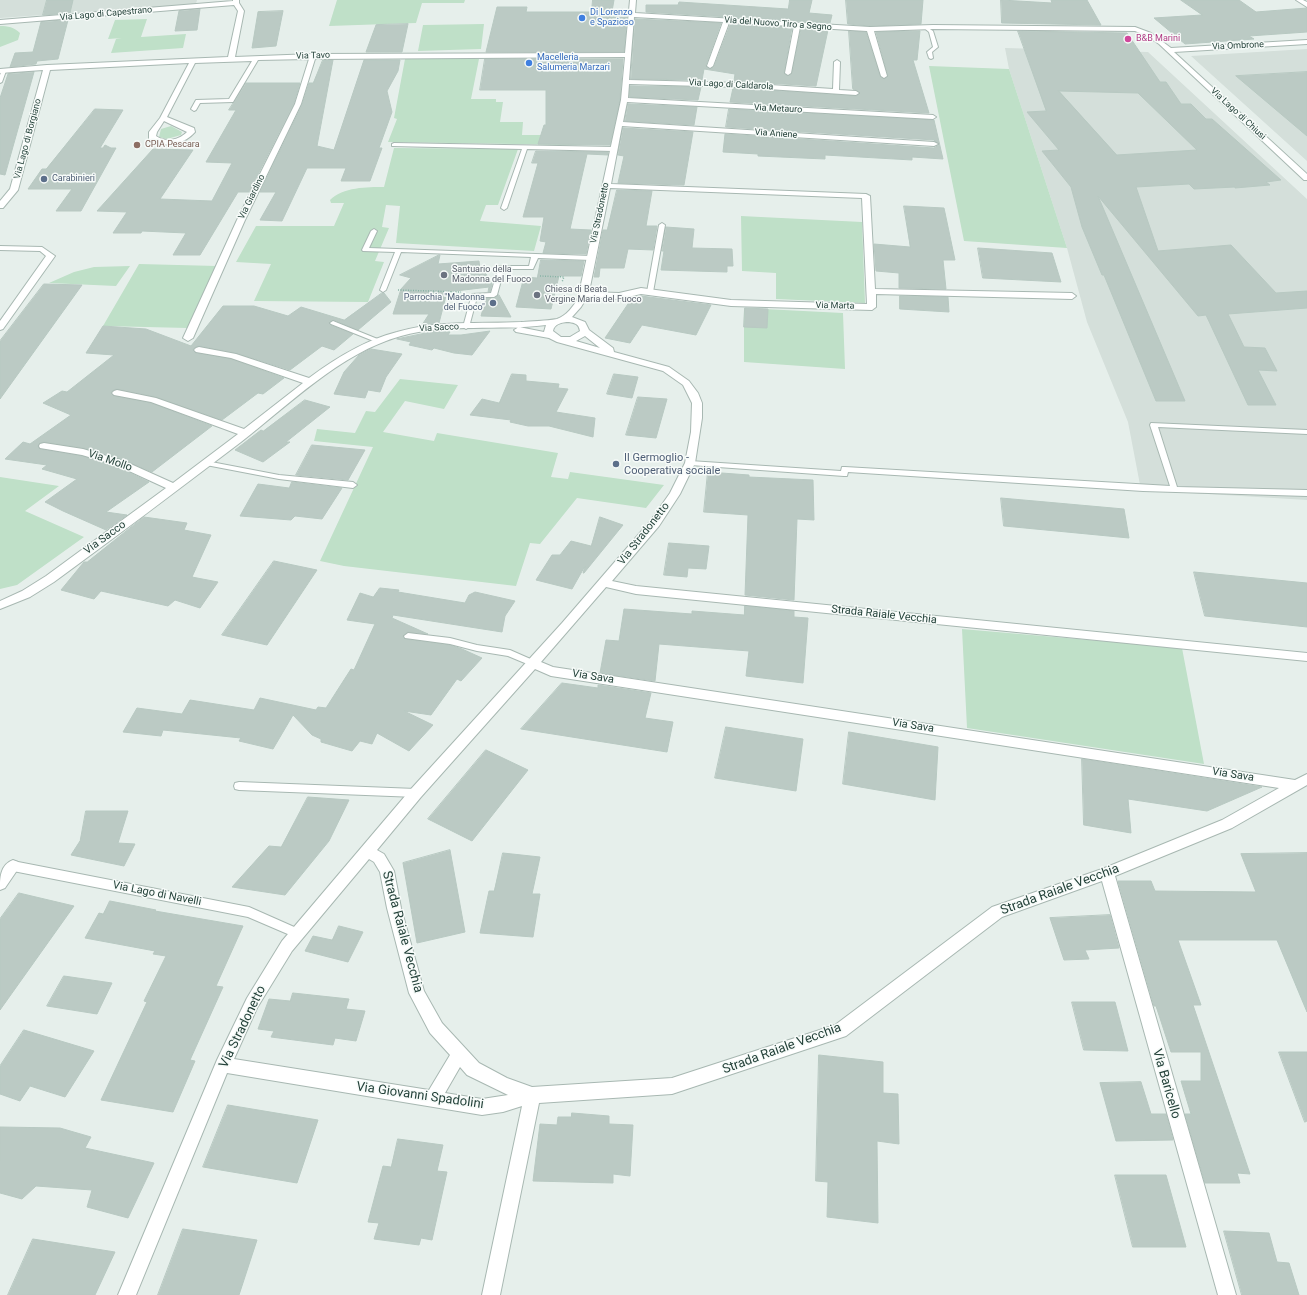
<!DOCTYPE html>
<html>
<head>
<meta charset="utf-8">
<style>
  body { margin:0 }
  canvas { display:block; background:#e6efeb }
</style>
</head>
<body>
<canvas width="1307" height="1295"></canvas>
<script>
const c = document.querySelector('canvas').getContext('2d');
c.lineJoin = 'round';
function fill(path, color) {
  c.fillStyle = color;
  c.fill(path, 'evenodd');
}
function trace(path, color, width, dash) {
  c.strokeStyle = color;
  c.lineWidth = width;
  c.lineCap = dash ? 'butt' : 'round';
  c.setLineDash(dash || []);
  c.stroke(path);
}
function label(font, color, halo, rows, align = 'center') {
  c.font = font + ' Roboto,sans-serif';
  c.lineWidth = 3;
  c.setLineDash([]);
  c.textBaseline = 'middle';
  c.strokeStyle = halo;
  c.fillStyle = color;
  for (const [text, x, y, turn = 0] of rows) {
    c.save();
    c.translate(x, y);
    c.rotate((+turn || 0) * Math.PI / 180);
    c.textAlign = isNaN(turn) ? turn : align;
    if (halo) c.strokeText(text, 0, 0);
    c.fillText(text, 0, 0);
    c.restore();
  }
}
fill(new Path2D(`
  M0,0H197L196,4L0,18Z
  M1005,48L1148,52L1307,199V500L1141,490L1128,422L1087,322L1067,248L1009,69Z
  M1307,49V161L1191,56Z`), '#d4dfda');
fill(new Path2D(`
  M337,0H465L464,3H422L416,23L329,26Z
  M147,19L141,37L186,34L183,48L111,53L116,39L122,38L108,39L115,20Z
  M484,24L481,49L418,51L423,25Z
  M0,26C8,26 14,27 20,33L18,40L0,47Z
  M405,59H479L471,99H496V102H503L500,122H523L522,135H582L579,145L388,142L397,119L394,118Z
  M929,66L1009,69L1067,248L964,241Z
  M171,126L182,132L181,135L167,139L159,137L161,129Z
  M394,148L518,149L498,205H486L480,221L541,226L534,251L396,243L400,206L386,205L382,227L389,228L375,261L384,262L368,302L254,301L271,264L236,262L256,226H334L344,203H331L330,200C343,187 367,187 384,187Z
  M741,216L862,222L865,303L776,299V273L742,271Z
  M139,264L217,266L188,328L103,326Z
  M130,266L116,286L49,283L74,272L94,267Z
  M744,308L843,313L845,369L744,362Z
  M400,379L458,385L444,409L405,401L383,432L434,441L437,433L558,453L551,477L568,479L570,472L664,485L646,508L577,498L540,544L530,543L516,586L344,566L320,561L373,447L314,441L317,429L355,433L366,411L375,412Z
  M0,477L59,486L25,511L84,537L17,585L0,589Z
  M962,629L1182,648L1204,764L967,728Z`), '#bfe0c8');
const building = new Path2D(`
  M47,0H73L70,13L43,15Z
  M593,0H614L611,17H627L624,52H486L497,7H527L526,12H591Z
  M790,0H812L809,13L832,15L830,23L646,12V5H678L679,2L788,9Z
  M846,0H923L921,24L870,26L848,24Z
  M1001,0L1052,3L1051,0H1087L1101,25L1002,23Z
  M1181,0H1239L1256,12L1307,8V32L1249,36L1254,39L1185,44L1154,18L1202,15Z
  M200,9L197,30L175,31L179,11Z
  M283,11L276,46L252,48L258,12Z
  M635,19L721,23L706,65L709,69L714,67L730,25L792,27L784,73L787,76L792,73L801,29L828,30L816,86L734,81L735,74L704,69L702,80L631,79Z
  M68,20L58,59L37,61L36,64L10,67L15,53L33,52L41,22Z
  M408,24L402,52H366L376,25Z
  M849,31L866,32L880,76L885,79L888,76L876,32L920,31L917,60H913L929,113L730,102L733,88L857,96L860,93L853,89Z
  M1018,31L1127,33L1160,82H1166L1181,104H1191L1206,119H1212L1281,180L1266,182L1270,185L1235,188V187L1194,189L1189,184L1136,187L1158,251L1231,245L1276,293L1307,291V308L1228,314L1244,347L1265,348L1277,371L1258,370L1276,405H1248L1206,315L1198,316L1098,196L1185,401H1156L1104,275H1102L1082,227L1071,187L1042,151L1059,150L1027,112L1046,111ZM1059,91L1138,93L1197,150L1117,155Z
  M485,59H623L620,100L610,145L538,144L544,125H546V90H480Z
  M323,60H333L317,146L334,150L364,60H400L398,71L387,91L392,112L379,148H382L370,181H341L346,168H307L282,221L260,220L276,192H260L302,105L309,83H313Z
  M34,72L5,175L0,174V98L8,74Z
  M1307,72V136L1236,76Z
  M246,83H300L294,103L249,192H238L200,255H173L186,233L142,231L141,233H113L127,212L97,211L153,149L193,150L160,199L212,201L232,163L206,162L236,110H229Z
  M630,86L701,87L698,100L630,97Z
  M628,104L697,107L694,125L625,121Z
  M95,109L123,110L100,148H103L105,145L111,148H116L81,211H56L72,189H28L42,169H46Z
  M729,109L934,120L943,159L912,157V160L825,155V159L758,156V154L723,152L725,134L934,148L939,145L934,140L726,127Z
  M623,128L693,132L684,185L618,183L624,156L618,155Z
  M536,151L608,152V155L587,154L570,229L591,230L586,254L543,253L546,242L540,241L544,217H523L538,163H532Z
  M617,190L652,191L646,226H657L653,250L628,249L624,268H600L599,277H594L603,230H607Z
  M904,206L944,208L955,260H943L946,289L899,288V273L876,271L874,244L910,247Z
  M666,227L694,229L692,248L732,249L733,266H727V272L661,270L664,251H662Z
  M978,248L1052,253L1061,282L983,278Z
  M439,255H440L438,264L479,261L480,269L486,274L492,284L490,292H488L489,287L447,292L439,323L422,325L429,314H393L401,289L411,278L400,275Z
  M541,260L584,261L581,276H559L551,309L516,307L524,277L537,278Z
  M44,284L82,285L0,399V341Z
  M382,293H384L391,302L358,330L334,320L329,322L330,325L353,334L334,350L322,346L290,370L236,353L199,346L195,347L192,350L196,353L231,359L284,378L263,394L258,393L222,420L156,397L117,389L113,390L110,393L114,396L151,403L212,426L152,472L124,460L83,448L44,442L39,443L38,447L40,449L82,456L115,466L149,482L106,512L127,515L106,530L63,511L45,502L77,479L42,469L47,465L5,459L23,442L30,444L71,415L43,403L62,391L67,392L114,355L86,353L103,326L146,329L191,346L223,306H254L288,316L301,307L344,320Z
  M499,295L511,317L481,316L486,298H494Z
  M641,296L711,305L696,335L642,325L630,343L605,338L632,298Z
  M900,296L948,297L949,312L900,309Z
  M745,308L768,309L767,328L744,327Z
  M436,331L450,332L448,335H461L490,331L472,355L454,353L434,348L432,350L409,345L411,342L397,339Z
  M371,349L402,354L386,377L380,392L368,390L365,398L334,394L344,372L359,355Z
  M512,374L526,375V381L559,384L558,388L568,389L556,412L595,418L593,437L549,426H528L510,422L511,420L470,415L482,399L499,403Z
  M614,374L638,377L632,398L607,394Z
  M638,397L667,399L656,438L626,435Z
  M305,400L330,407L286,442H290L263,462L235,450L261,430L263,431Z
  M312,445L365,450L348,480L296,475Z
  M708,472L749,475V477L813,480L814,520L797,519L794,600L745,595L748,515L704,512Z
  M292,482L342,488L322,519L295,516L291,520L240,516L258,484L289,488Z
  M1001,498L1124,509L1129,538L1004,526Z
  M144,517L187,523L184,530L211,535L192,577L218,582L200,608L175,600L168,606L101,591L94,599L61,590L84,562H87Z
  M600,517L623,525L584,573H583L585,566L572,589L536,580L552,555H560L571,541L591,546Z
  M669,543L709,546L706,569L688,568L687,577L664,575Z
  M274,561L317,570L267,645L222,635Z
  M1194,572L1307,583V627L1205,616Z
  M380,588L399,590L398,592L465,603L469,595L475,592L515,601L505,616L502,632L393,615L392,618L428,634L408,632L403,636L405,639L450,645L462,649L482,658L461,681L457,679L431,715L404,711L433,725L409,751L377,733L372,744L360,741L352,751L321,742V739L312,735L293,715L273,749L239,741L241,738L163,730L161,736L123,732L137,708L182,714L190,700L254,710L260,698L316,710L318,707L326,708L351,669L354,670L375,624L347,620L360,593L373,597Z
  M745,606L794,611V617L808,618L803,683L746,676L749,651L659,644L655,681L600,673L606,640L619,641L624,609L692,614V611L744,615Z
  M562,683L598,688V685L651,693L645,718L673,722L667,752L521,729Z
  M726,727L803,739L796,791L715,778Z
  M849,732L938,747L935,800L843,784Z
  M486,750L528,770L472,841L428,819Z
  M1082,759L1262,787L1207,811L1128,799L1131,833L1084,825Z
  M308,797L349,800L329,841L285,895L232,887L269,846L281,847Z
  M86,811H128L118,843L135,844L124,866L71,855L80,841Z
  M450,850L465,932L417,943L403,863Z
  M503,853L540,857L532,894H540L533,937L480,933L489,891H494Z
  M1307,853V1012L1277,940H1178L1201,1005H1193L1250,1174L1237,1173L1240,1183H1205L1185,1114H1191L1181,1081H1201V1052H1171L1156,1006H1154L1118,881H1151L1155,891L1256,892L1241,854Z
  M19,893L74,906L0,1010V919Z
  M110,901L156,910L155,911L243,926L216,986L223,987L190,1060L195,1061L173,1112L101,1100L147,1002L144,1001L166,956L153,954L155,951L85,938L99,913L103,914Z
  M1110,915L1119,948L1085,950L1089,959L1064,960L1050,918Z
  M339,926L363,932L348,962L305,951L313,936L332,940Z
  M64,976L112,983L97,1014L47,1006Z
  M293,993L349,999L346,1009L365,1011L356,1041L335,1038L333,1045L271,1037L274,1031L258,1029L269,999L290,1001Z
  M1072,1002H1115L1128,1051L1084,1050Z
  M24,1030L94,1051L65,1097L30,1086L20,1101L0,1094V1066Z
  M1279,1052H1307V1121L1305,1122Z
  M819,1055L883,1062V1093L898,1094L899,1144L877,1141L878,1223L827,1217L828,1182L816,1181Z
  M1141,1082L1151,1114H1166L1173,1140L1116,1141L1100,1083Z
  M228,1105L318,1120L297,1183L203,1167Z
  M572,1113L609,1116V1124L633,1125L630,1176L613,1174V1183L533,1181L540,1124L557,1125L558,1117H571Z
  M0,1127L60,1128L91,1137L85,1148L154,1163L128,1218L87,1207L92,1190L36,1186L22,1199L0,1193Z
  M398,1139L443,1145L437,1171L447,1172L432,1240L421,1238L419,1245L374,1239L379,1223L368,1222L383,1166L391,1167Z
  M1115,1175H1166L1186,1247H1133Z
  M183,1229L257,1240L239,1295H158Z
  M1224,1231L1269,1233L1277,1262L1289,1263L1299,1295H1242Z
  M33,1239L115,1252L95,1295H8Z`);
fill(building, '#bbcac4');
trace(building, '#b8c9c2', 1);
const service = new Path2D(`
  M925,26L933,31L938,47L932,52L933,58L931,59L929,58L927,52L933,47L929,32L923,27Z
  M2,70L6,71L2,82L0,83V75Z
  M394,143L614,147L617,149L614,151L527,149L507,208L504,210L501,208L522,149L392,146V144Z
  M662,223L665,225L653,292L650,294L647,292L659,225Z
  M374,229L377,231L369,248L591,256L594,258L591,260L538,258L533,269H504L497,295L494,297H477L469,327L466,329L463,327L472,294L491,293L499,266H529L531,257L401,252L386,290L383,292L380,290L395,252L363,251L362,250L371,231Z
  M333,321L380,340L381,341L380,342H376L331,324L330,323Z
  M1151,423L1307,430V434L1158,427L1177,487L1307,490V496L1143,491L848,472L847,476H844L690,465L686,463L690,461L841,471L842,467H845L1170,486L1150,425Z
  M203,461H206L279,475L353,482L357,485L353,488L279,479L206,465H203L202,463Z
  M408,633L450,638L477,645L510,650L535,661L537,663L532,666L508,656L477,651L450,644L405,638L404,636Z
  M239,782L416,789L420,790L421,793L420,796L416,797L239,790L235,789L234,786L235,783Z
  M13,861L249,907L301,930L303,933L301,936L297,938L248,917L13,871L9,869L8,866L9,863Z`);
const minor = new Path2D(`
  M233,0H239V3L244,11L235,57L313,54L625,53L630,0H636L635,13L870,27L933,25L1135,27L1151,33L1171,48L1307,40V44L1174,52L1307,174V180H1304L1159,44L1147,36L1135,31L933,29L874,31L887,76L884,78L881,76L867,31L800,27L791,73L788,75L785,73L794,26L729,23L713,66L710,68L707,66L723,22L634,17L629,80L739,83L833,89L834,62L837,60L840,62L839,90L856,91L859,93L856,95L739,87L629,84L628,98L933,115L936,117L933,119L627,102L623,122L934,142L938,144L934,146L622,126L611,184L866,194L870,196L875,289L1072,293L1076,296L1072,299L876,294V307L872,310L731,306L641,294L619,299L587,297L581,307L572,317L585,322L589,330L613,348L614,352L669,367L689,381L698,393L702,403V418L695,463L680,494L659,526L612,581L636,586L1307,653V661L636,594L606,587L541,662L553,667L1295,780L1307,774V785L1232,828L1115,876L1236,1295H1218L1102,881L1002,917L846,1036L672,1094L539,1103L500,1295H482L522,1106L503,1112L482,1115L227,1073L136,1295H118L217,1060L247,998L282,941L411,789L562,623L651,520L670,493L685,463L691,432L692,403L683,385L663,371L557,342L549,338L516,332L514,330L519,327L544,332L546,325C498,331 448,323 401,336C340,353 290,404 241,442C179,489 117,536 54,582L30,597L0,609V601L22,591L46,576L166,488L116,465L82,455L40,448L39,446L40,444L44,443L83,449L124,461L173,483L238,434L151,402L114,395L112,393L114,391L117,390L156,398L244,429L303,383L231,358L196,352L194,350L196,348L199,347L236,354L309,378C336,358 365,340 397,332C437,320 480,324 521,322C532,321 546,321 557,319C566,316 574,306 578,298L621,100L625,57L315,59L301,104L245,220L193,338L188,341L183,338L237,220L295,104L309,59L258,60L233,102L200,103L196,110L194,111L191,109L196,100L229,99L252,61L195,63L167,117L194,128L195,132C184,145 163,149 149,139V132L160,118L189,63L50,70L18,190L3,208H0V201L10,189L43,70L0,73V69L47,65L228,57L238,11L234,5L0,24V20L233,1ZM164,121L187,132C179,140 166,143 156,136L157,132ZM610,188L862,198L867,304L731,300L641,288L619,293L589,292ZM569,322C575,323 579,324 580,331L570,337H561L553,331C554,324 562,322 569,322ZM585,336L600,348L576,341ZM535,669L551,676L1279,788L1222,820L1102,869L992,907L835,1025L672,1078L532,1087L507,1078L479,1063L442,1023L424,991L401,908L394,871L384,854L377,850L421,797ZM369,859L374,862L380,872L387,908L409,993L430,1033L450,1055L429,1090L234,1059L257,1008L292,951ZM460,1067L467,1075L508,1095L482,1099L445,1093Z
  M1296,0H1303L1307,2V7Z
  M0,246L42,247L55,256L3,329L0,330V321L46,256L40,251L0,250Z
  M13,860L18,862L20,866L5,888L0,890C0,878 0,865 13,860Z`);
trace(service, '#a8b8b2', 2);
trace(minor, '#a8b8b2', 2);
trace(new Path2D(`
  M540,276L564,277L562,282
  M398,290L461,292`), '#86b3a5', 1.5, [1, 1.5]);
fill(service, '#fff');
fill(minor, '#fff');
for (const [x, y, r, color] of [
  [582,18,4,"#3f7fe0"],
  [1128,39,4,"#d1479c"],
  [529,63,4,"#3f7fe0"],
  [137,145,4,"#8d6e63"],
  [44,179,4,"#5c6f8a"],
  [444,275,4,"#6b7280"],
  [537,295,4,"#6b7280"],
  [493,303,4,"#5c6f8a"],
  [616,464,4,"#5c6f8a"]
]) {
  const dot = new Path2D();
  dot.arc(x, y, r, 0, 2 * Math.PI);
  c.fillStyle = color;
  c.fill(dot);
  trace(dot, '#f7fbf9', 1.5);
}
label('9px', '#366cbe', '#f7fbf9', [
  ["Di Lorenzo",590,13],
  ["e Spazioso",590,23],
  ["Macelleria",537,58],
  ["Salumeria Marzari",537,68]
], 'left');
label('9px', '#24423a', '#f7fbf9', [
  ["Via Lago di Capestrano",106,14,-5],
  ["Via del Nuovo Tiro a Segno",778,24,4],
  ["Via Ombrone",1238,46,-3],
  ["Via Tavo",313,56,-2],
  ["Via Lago di Caldarola",731,85,3],
  ["Via Metauro",778,109,3],
  ["Via Lago di Chiusi",1238,114,43],
  ["Via Aniene",776,134,4],
  ["Via Lago di Borgiano",28,139,-75],
  ["Via Giardino",252,197,-64],
  ["Via Stradonetto",600,213,-78],
  ["Via Marta",835,306,1],
  ["Via Sacco",439,328,-3]
]);
label('9px', '#b23c85', '#f7fbf9', [
  ["B&B Marini",1136,39]
], 'left');
label('9px', '#785e54', '#f7fbf9', [
  ["CPIA Pescara",145,145]
], 'left');
label('9px', '#4e5e75', '#f7fbf9', [
  ["Carabinieri",52,179],
  ["Parrochia \"Madonna",485,298,"right"],
  ["del Fuoco\"",485,308,"right"]
], 'left');
label('9px', '#5b616d', '#f7fbf9', [
  ["Santuario della",452,270],
  ["Madonna del Fuoco",452,280],
  ["Chiesa di Beata",545,290],
  ["Vergine Maria del Fuoco",545,300]
], 'left');
label('11px', '#4e5e75', '#f7fbf9', [
  ["Il Germoglio -",624,458],
  ["Cooperativa sociale",624,471]
], 'left');
label('11px', '#24423a', '#f7fbf9', [
  ["Via Mollo",110,461,19],
  ["Via Stradonetto",644,534,-52],
  ["Via Sacco",105,538,-36],
  ["Strada Raiale Vecchia",884,615,6],
  ["Via Sava",593,677,9],
  ["Via Sava",913,726,9],
  ["Via Sava",1233,775,9],
  ["Via Lago di Navelli",157,894,11]
]);
label('13px', '#24423a', '#f7fbf9', [
  ["Strada Raiale Vecchia",1060,890,-20],
  ["Strada Raiale Vecchia",402,932,75],
  ["Via Stradonetto",243,1027,-64],
  ["Strada Raiale Vecchia",782,1049,-20],
  ["Via Baricello",1166,1084,74],
  ["Via Giovanni Spadolini",420,1096,8]
]);
</script>
</body>
</html>
